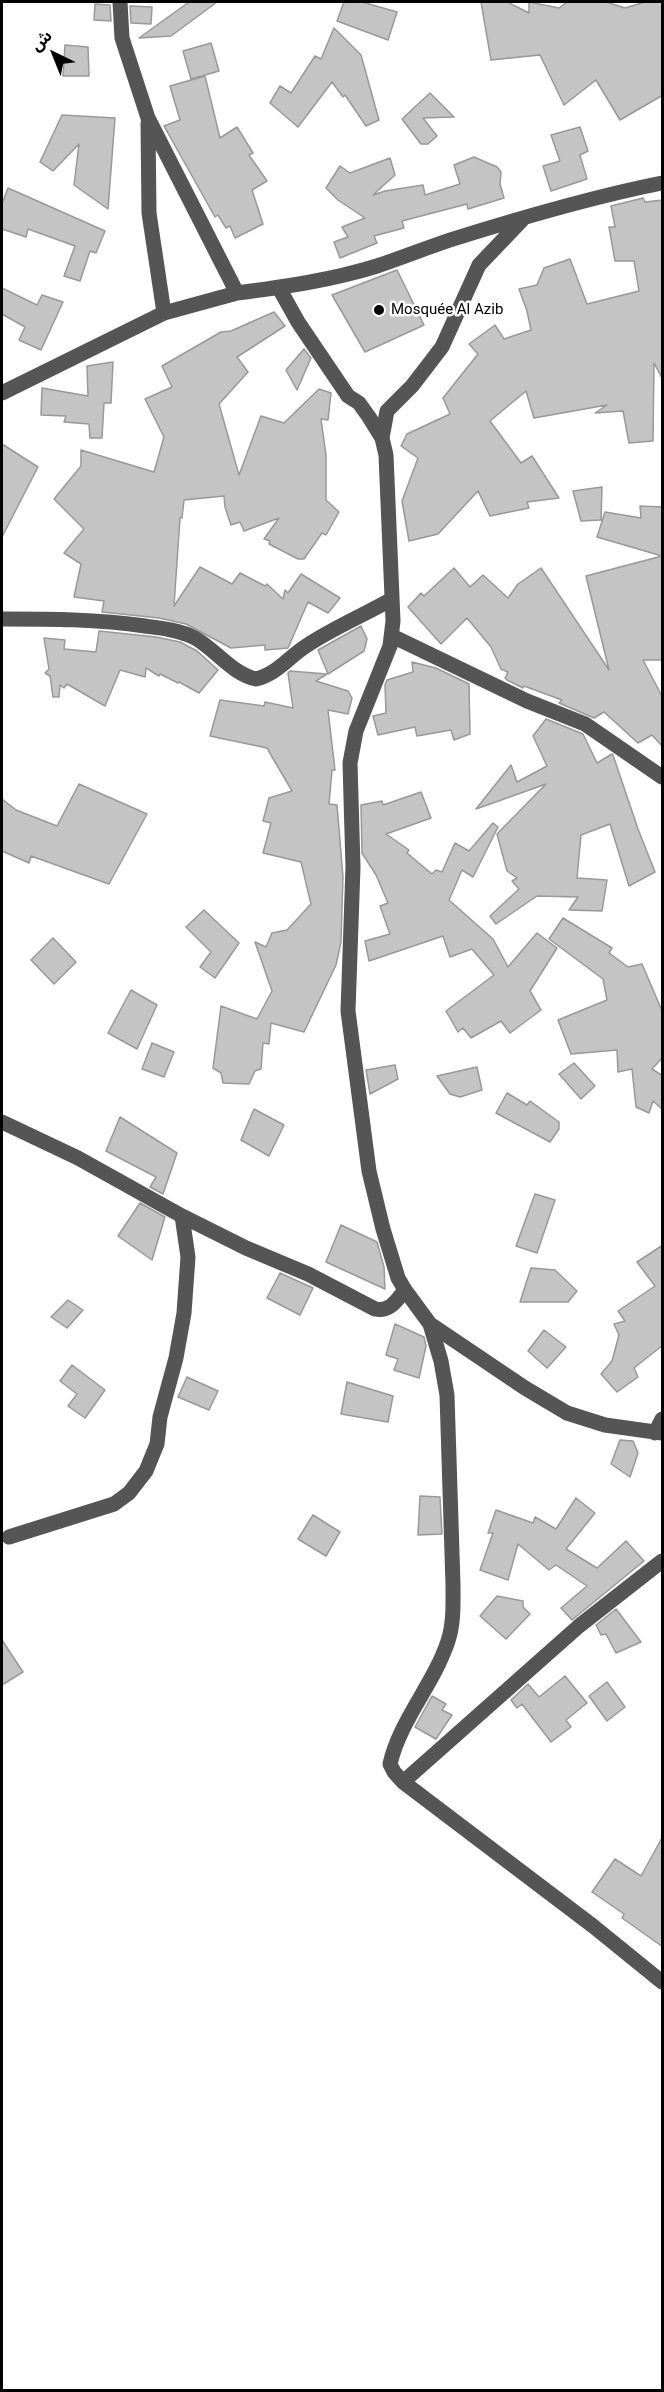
<!DOCTYPE html>
<html>
<head>
<meta charset="utf-8">
<style>
  body { margin:0 }
  #map { position:relative; width:664px; height:2392px; overflow:hidden; background:#fff; font-family:Roboto,"Noto Sans Arabic",sans-serif }
  canvas { display:block }
  .frame { position:absolute; inset:0; border:3px solid #000; pointer-events:none }
  .north { position:absolute; left:24px; top:24px; width:60px; height:60px; -webkit-text-stroke:4px #fff; paint-order:stroke; rotate:317deg; font-size:16px; font-weight:700; line-height:24px; text-align:center; color:#000 }
  .north::after { content:''; display:block; margin:auto; width:21px; height:27px; background:#000; clip-path:polygon(50% 0,100% 100%,50% 72%,0 100%) }
</style>
</head>
<body>
<div id="map">
<canvas width="664" height="2392"></canvas>
<div class="frame"></div>
<div class="north">ش</div>
</div>
<script>
const c = document.querySelector('canvas').getContext('2d');
c.lineJoin = 'round';
function fill(path, color) {
  c.fillStyle = color;
  c.fill(path, 'evenodd');
}
function trace(path, color, width, dash) {
  c.strokeStyle = color;
  c.lineWidth = width;
  c.lineCap = dash ? 'butt' : 'round';
  c.setLineDash(dash || []);
  c.stroke(path);
}
function label(font, color, halo, rows, align = 'center') {
  c.font = font + ' Roboto,sans-serif';
  c.lineWidth = 5;
  c.setLineDash([]);
  c.textBaseline = 'middle';
  c.strokeStyle = halo;
  c.fillStyle = color;
  for (const [text, x, y, turn = 0] of rows) {
    c.save();
    c.translate(x, y);
    c.rotate((+turn || 0) * Math.PI / 180);
    c.textAlign = isNaN(turn) ? turn : align;
    if (halo) c.strokeText(text, 0, 0);
    c.fillText(text, 0, 0);
    c.restore();
  }
}
const building = new Path2D(`
  M189,2H217L171,36L139,38Z
  M344,2H362L397,12L388,40L337,21Z
  M481,2H507L529,13V2L559,8L567,2H606L625,8L645,2H663V95L620,120L596,80L564,105L540,55L491,60Z
  M95,4L110,5L111,21L94,20Z
  M130,6L152,7L151,24L131,23Z
  M334,28L361,55L379,120L366,126L345,95L343,97L332,82L298,127L270,103L280,86L291,93L315,56L321,59Z
  M211,43L219,71L191,79L183,51Z
  M65,45L88,47L89,76H63Z
  M205,76L220,138L237,127L253,153L249,155L267,181L252,190L263,224L235,238L230,226L226,228L218,215L215,217L164,126L180,120L170,86Z
  M430,93L454,117L423,118L437,136L428,144H421L402,119Z
  M62,115L115,118L108,209L74,185L79,144L53,171L40,162Z
  M580,127L588,151L580,155L587,179L551,191L543,166L560,161L551,135Z
  M474,157L497,167L501,172L500,184L504,198L468,209L467,204L402,221L404,228L374,236L377,243L340,258L334,242L348,237L342,227L365,218L338,200L326,188L340,166L350,173L390,158L395,175L373,195L385,191L423,185L425,195L460,184L454,165Z
  M8,188L105,231L96,253L90,251L80,281L64,276L75,246L28,229L26,237L2,229V204Z
  M643,198L645,202L663,200V380L654,363L653,441L629,443L623,411L595,413L607,405L534,418L526,391L490,421L521,463L532,456L559,498L527,502L529,508L490,516L478,491L438,534L409,541L402,501L418,458L401,446L407,434L450,414L443,398L478,354L469,344L495,325L504,339L531,330L527,311L519,289L537,285L544,268L570,259L587,304L639,291L634,261H615L609,227H615L611,206Z
  M397,270L424,325L365,352L332,295Z
  M2,288L37,305L42,295L63,302L41,350L19,340L25,327L2,314Z
  M274,312L285,326L237,357L248,372L219,404L239,475L261,416L284,423L319,389L331,393L328,420L321,419L326,455V500L339,512L326,535L322,533L304,559H298L269,544L270,541L264,539L279,518L244,531L240,522L231,525L225,507L224,496L184,500L182,518H180L174,606L200,567L232,584L240,573L265,586L267,584L283,599L285,590L288,593L301,574L340,598L328,613L308,602L288,648L265,650V645L231,648L186,624L159,618L102,612L104,601L74,597L81,564L64,553L84,529L54,499L81,466V450L154,472L164,437L145,399L172,387L162,366L221,332L231,331Z
  M304,349L311,358L297,390L286,370Z
  M113,362L111,403H104L102,438H90L89,424L64,422L66,416L41,415L42,388L88,396L87,366Z
  M2,444L38,467L2,537Z
  M602,487L601,520L581,521L573,491Z
  M640,506L663,507V660H643L663,698V747L652,735L638,743L604,712L594,718L559,703L562,700L524,686L523,688L507,680L505,678L508,672L501,669L491,647L467,618L441,644L408,607L421,593L424,596L454,568L470,587L483,575L508,598L518,584L541,568L609,670L586,576L662,556L597,537L605,512L641,518Z
  M361,626L367,639L364,651L328,674L318,650Z
  M99,631L156,637L180,642L197,651L218,670L199,693L179,682L178,683L160,674L159,676L146,668L145,677L120,670L105,706L67,684L64,688L60,685L59,697H53L50,676L45,673L49,669L44,638L65,640L64,649L96,652Z
  M412,662L436,668L469,684L470,734L454,740L451,730L417,736L415,727L378,735L373,716L386,713L385,685L387,680L413,672Z
  M290,671L327,674L316,681L348,691L352,698L348,714L328,710L335,770H332L329,804L337,805L343,877L341,942L336,965L304,1032L271,1023L269,1044L263,1043L261,1069L255,1071L249,1084L223,1083L221,1073L213,1068L221,1006L257,1019L272,991L255,942L266,947L272,933L287,930L311,904L301,862L263,853L271,823L263,821L269,798L292,791L271,755L267,748L210,736L220,700L264,706L265,702L293,708L288,673Z
  M546,719L583,734L597,763L612,754L613,755L638,829L655,872L629,886L610,824L581,835L577,878L607,880L602,911L569,910L578,897L537,896L496,924L490,916L519,889L512,881L517,878L507,871L497,834L546,784L476,809L511,765L517,782L547,766L533,736Z
  M79,784L147,814L109,884L31,856L29,863L2,851V799L16,810L57,826Z
  M421,792L431,818L386,834L409,850L407,853L432,874L436,870L442,872L455,843L469,851L493,823L498,827L473,877L462,870L449,900L493,939L508,967L537,933L557,948L530,991L541,1010L510,1033L501,1021L471,1038L463,1028L458,1032L446,1011L494,975L472,949L450,957L443,936L369,961L365,941L390,934L380,906L388,903L376,875L362,853L361,805L382,801L383,805Z
  M204,910L239,943L215,978L200,967L211,952L186,927Z
  M563,918L612,948L609,953L628,967L642,964L663,1013V1057L652,1069L663,1076V1110L653,1101L649,1113L636,1107L632,1069L618,1072L617,1050L571,1054L558,1020L607,1000L603,979L549,939Z
  M53,938L76,962L54,984L31,960Z
  M131,990L157,1005L137,1049L108,1033Z
  M152,1043L174,1052L164,1077L142,1069Z
  M574,1063L595,1086L581,1099L559,1074Z
  M395,1065L398,1079L370,1094L366,1070Z
  M477,1067L482,1090L460,1097L450,1094L437,1076Z
  M507,1093L527,1105L530,1101L559,1122V1129L550,1142L496,1113Z
  M254,1109L284,1125L269,1156L241,1140Z
  M120,1117L177,1153L163,1194L150,1187L156,1177L106,1151Z
  M535,1194L555,1200L537,1253L516,1246Z
  M140,1203L165,1217L152,1260L118,1236Z
  M341,1225L377,1242L384,1267L385,1289L326,1262Z
  M663,1245V1345L634,1368L638,1377L617,1392L601,1374L612,1361L619,1335L614,1324L625,1321L618,1311L655,1286L637,1262Z
  M531,1268L555,1270L577,1291L568,1302H520Z
  M280,1273L313,1288L300,1315L267,1298Z
  M68,1300L83,1310L67,1328L51,1317Z
  M395,1324L424,1337L426,1346L419,1378L394,1370L398,1359L386,1355Z
  M544,1330L566,1347L547,1368L528,1351Z
  M72,1365L105,1390L85,1418L68,1406L77,1394L60,1381Z
  M187,1377L218,1391L209,1410L178,1397Z
  M347,1382L393,1396L388,1422L341,1414Z
  M620,1440L633,1441L638,1453L630,1477L611,1464Z
  M420,1496L440,1497L442,1534L418,1535Z
  M576,1498L595,1513L566,1549L597,1568L626,1541L644,1561L572,1620L561,1608L587,1586L556,1565L549,1570L518,1544L508,1580L480,1570L493,1533H488L496,1510L533,1523L535,1517L556,1529Z
  M313,1515L340,1532L326,1556L298,1539Z
  M497,1596L523,1601V1607L530,1614L506,1639L480,1616Z
  M616,1609L641,1642L616,1653L606,1634L601,1635L596,1625Z
  M2,1640L23,1672L2,1685Z
  M565,1676L587,1703L566,1720L571,1727L551,1742L522,1704L517,1708L511,1700L528,1684L539,1697Z
  M607,1682L625,1707L607,1721L589,1696Z
  M432,1696L446,1704L442,1710L452,1715L436,1739L415,1727Z
  M663,1836V1947L622,1918L624,1914L592,1892L615,1859L641,1876Z`);
fill(building, '#c4c4c4');
trace(building, '#999', 1.5);
trace(new Path2D(`
  M120,2L122,38L148,118L237,293C284,287 332,280 377,266C401,258 426,248 450,240C520,218 591,197 662,183
  M148,123L149,213L164,313L237,293
  M279,288L298,322L348,396L359,403L369,417L382,438L386,455L393,621L390,646L356,731L350,763L353,867L348,1011L369,1171L383,1229L398,1278L405,1290L430,1324L441,1361L447,1395L453,1585C453,1603 454,1623 448,1641C434,1684 400,1720 390,1764L394,1772L403,1782L593,1926L662,1982
  M2,393L164,313
  M382,438L387,411L412,386L442,347L479,265L522,220
  M2,619C50,619 97,619 145,626C161,628 180,630 195,638C215,649 232,674 256,679C276,675 290,656 306,646C333,628 364,615 392,599
  M392,636L527,701L585,724L662,777
  M2,1122L78,1158L182,1216L246,1248L308,1274L375,1309C390,1312 396,1301 405,1290
  M430,1324L525,1388L567,1413L605,1425L662,1433
  M655,1433L662,1419
  M9,1537L114,1504L129,1493L146,1471L157,1444L160,1417L176,1358L184,1313L188,1257L182,1216
  M403,1782L579,1626L662,1561`), '#555', 15);
for (const [x, y, r, color] of [
  [379,310,6,"#000"]
]) {
  const dot = new Path2D();
  dot.arc(x, y, r, 0, 2 * Math.PI);
  c.fillStyle = color;
  c.fill(dot);
  trace(dot, '#fff', 2);
}
label('15px', '#000', '#fff', [
  ["Mosquée Al Azib",391,310]
], 'left');
</script>
</body>
</html>
